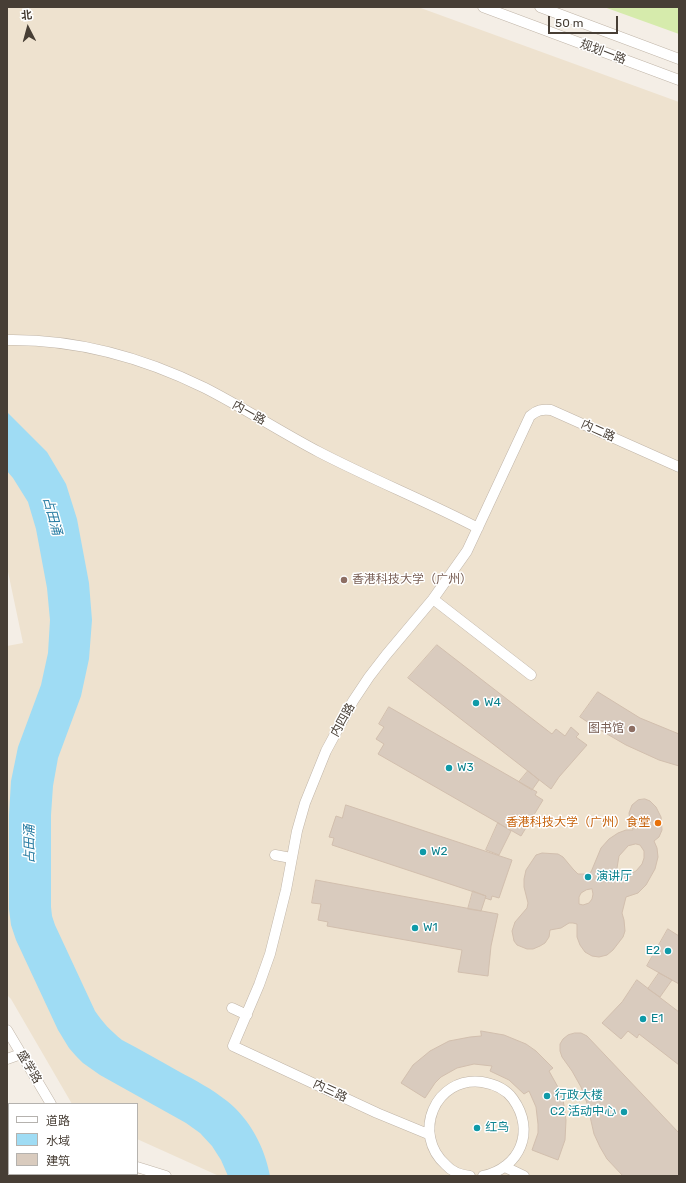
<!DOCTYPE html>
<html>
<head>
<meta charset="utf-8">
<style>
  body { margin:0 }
  #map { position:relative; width:686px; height:1183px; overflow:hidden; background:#f4eee6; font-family:Rubik,"Noto Sans SC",sans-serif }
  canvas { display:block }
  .frame { position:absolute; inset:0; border:8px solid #473e35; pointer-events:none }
  .legend { position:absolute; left:8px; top:1103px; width:130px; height:72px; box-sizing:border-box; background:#fff; border:1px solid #b5b2ae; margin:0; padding:5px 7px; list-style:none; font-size:12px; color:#473e35 }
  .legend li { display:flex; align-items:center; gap:8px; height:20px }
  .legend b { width:20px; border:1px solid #b5b2ae }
  .north { position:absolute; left:8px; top:8px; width:40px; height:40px; -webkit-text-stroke:3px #fff; paint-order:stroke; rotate:354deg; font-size:11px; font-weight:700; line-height:16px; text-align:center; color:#473e35 }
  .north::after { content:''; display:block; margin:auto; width:14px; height:18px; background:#473e35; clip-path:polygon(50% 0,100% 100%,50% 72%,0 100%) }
  .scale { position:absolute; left:548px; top:16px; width:70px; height:18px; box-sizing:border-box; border:2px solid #473e35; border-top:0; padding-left:5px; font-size:12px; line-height:14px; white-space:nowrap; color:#473e35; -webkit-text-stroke:3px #fff; paint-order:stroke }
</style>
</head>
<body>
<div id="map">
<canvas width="686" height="1183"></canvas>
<div class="frame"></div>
<ul class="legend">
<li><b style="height:5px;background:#fff"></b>道路</li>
<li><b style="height:11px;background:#9fdcf4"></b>水域</li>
<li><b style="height:11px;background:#d9cbbe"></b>建筑</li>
</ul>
<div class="north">北</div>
<div class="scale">50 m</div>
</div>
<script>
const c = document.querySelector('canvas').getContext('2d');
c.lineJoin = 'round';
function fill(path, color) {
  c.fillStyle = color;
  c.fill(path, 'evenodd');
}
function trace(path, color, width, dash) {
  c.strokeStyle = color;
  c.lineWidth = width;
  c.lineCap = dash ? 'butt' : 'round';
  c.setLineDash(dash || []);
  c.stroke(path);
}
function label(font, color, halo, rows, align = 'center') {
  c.font = font + ' Rubik,"Noto Sans SC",sans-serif';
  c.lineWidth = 3;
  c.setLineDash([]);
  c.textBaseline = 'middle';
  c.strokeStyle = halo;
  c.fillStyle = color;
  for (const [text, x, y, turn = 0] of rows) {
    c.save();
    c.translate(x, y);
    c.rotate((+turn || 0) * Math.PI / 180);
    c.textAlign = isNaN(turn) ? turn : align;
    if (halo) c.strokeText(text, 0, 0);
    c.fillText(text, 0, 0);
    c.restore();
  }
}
fill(new Path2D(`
  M7,7H418L679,102V1176H219L137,1139V1104H72L11,999L7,995V646L23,643L7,567Z`), '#eee2cf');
fill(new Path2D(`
  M604,7H679V34Z`), '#d6ebac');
fill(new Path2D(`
  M7,412L47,452L66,484L77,519L89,583L92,620L89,659L81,696L58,758L53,786L51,815V907L52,916L55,925L95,1011C103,1023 111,1031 122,1040C141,1050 159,1060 178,1071C195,1080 212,1089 227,1101C250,1119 265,1148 270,1176H228L221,1160L212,1146L200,1133L186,1123L100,1075L83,1063L76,1056L69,1048L58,1030L16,940L11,925L9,909V815L11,781L18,747L41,685L48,653L50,620L47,588L36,529L28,502L13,478L7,471Z`), '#9fdcf4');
const building = new Path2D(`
  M437,645L552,734L556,729L565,736L571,727L579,734L576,737L587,745L559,777L551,789L408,678Z
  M598,692L640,718L679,734V766L659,760L626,745L595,727L580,717Z
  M389,707L537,792L535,795L543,800L521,836L378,754L384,744L376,739L384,727L379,724Z
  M528,771L539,780L532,790L519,782Z
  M645,799L650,801L656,807L661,817L662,830L659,837L654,841L657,848L658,857L655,869L646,885L638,893L626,897L622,913L624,920L625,931L623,937L613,950L607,955L599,957L592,956L585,952L580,945L577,937V924L573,923H569L561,928L550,930L549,937L545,943L540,946L533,949H527L517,945L514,941L512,931L515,922L527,908L528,903L524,887V879L526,870L536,855L542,853L558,854L563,857L573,869L578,874H585L591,872L601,848L609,839L618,833L626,830H633L630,821L629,813L632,805L638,800ZM636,844L640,845L644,851V858L642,864L636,871L630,874H622L617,868L619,856L628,846ZM592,889L593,894L592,899L589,903L583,905L579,904V897L581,893L586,890Z
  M346,805L512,860L499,898L492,896L491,900L485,898L486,896L332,845L334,838L329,837L336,816L342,818Z
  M498,823L511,831L499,855L486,850Z
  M316,880L498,914L491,946L488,976L458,972L462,950L327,926L328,922L318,920L321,904L312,903Z
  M473,891L486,896L481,911L468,909Z
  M668,929L679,936V984L647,966Z
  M659,973L672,980L660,997L648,989Z
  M637,980L679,1012V1065L639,1034L637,1038L628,1031L621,1039L602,1023L622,1002Z
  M481,1031L504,1035L526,1044L536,1051L553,1068L549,1071L559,1089L563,1099L566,1120L565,1140L558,1160L532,1150L538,1133V1124L536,1107L529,1091L524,1094L509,1080L490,1071L492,1066L474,1064L457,1068L441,1077L435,1083L425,1098L401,1083L413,1065L430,1051L449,1041L470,1037L481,1036Z
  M575,1033H581L587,1036L679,1133V1176H623L607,1159L600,1147L594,1134L587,1103L581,1087L572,1071L562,1057L560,1051V1044L563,1039L568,1035Z`);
fill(building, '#d9cbbe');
trace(building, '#d2bfae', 1);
const minor = new Path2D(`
  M483,7L679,80
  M540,7L679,59
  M7,340C76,339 144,358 205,388C244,408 281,432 319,452C371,479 426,501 478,528
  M433,599L531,675
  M275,855L291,858
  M232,1008L247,1015
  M7,1030L51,1104
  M7,1059L21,1054
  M428,1134L377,1113L233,1046L259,985L270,954L286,890L297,831L305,803L326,751L353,701L369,677L386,655L433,599L467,551L530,416C537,410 542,409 551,410L679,467
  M137,1167L166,1176
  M505,1167L524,1176
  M91,1174L92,1176
  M470,1176C461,1175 452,1172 446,1165C411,1134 435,1076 482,1082C494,1084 506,1089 513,1099C536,1131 520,1168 483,1176`);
trace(minor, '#c0b5a8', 11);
trace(minor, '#fff', 10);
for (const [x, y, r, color] of [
  [344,580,4,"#8d6e63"],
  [476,703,4,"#0f9aa8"],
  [632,729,4,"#8d6e63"],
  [449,768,4,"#0f9aa8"],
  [658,823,4,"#e8710a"],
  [423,852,4,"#0f9aa8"],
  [588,877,4,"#0f9aa8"],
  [415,928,4,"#0f9aa8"],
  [668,951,4,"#0f9aa8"],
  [643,1019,4,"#0f9aa8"],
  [547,1096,4,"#0f9aa8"],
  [624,1112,4,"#0f9aa8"],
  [477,1128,4,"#0f9aa8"]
]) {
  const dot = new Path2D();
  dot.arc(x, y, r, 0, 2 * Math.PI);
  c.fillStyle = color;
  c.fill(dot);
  trace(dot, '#fff', 1.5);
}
label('12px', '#473e35', '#fff', [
  ["规划一路",603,52,21],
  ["内一路",249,413,29],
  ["内二路",598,431,24],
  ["内四路",343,720,-61],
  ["盛学路",29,1067,59],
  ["内三路",330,1091,25]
]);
label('12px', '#785e54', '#fff', [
  ["香港科技大学（广州）",352,580],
  ["图书馆",624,729,"right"]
], 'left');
label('12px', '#0d838f', '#fff', [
  ["W4",484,703],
  ["W3",457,768],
  ["W2",431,852],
  ["演讲厅",596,877],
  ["W1",423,928],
  ["E2",660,951,"right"],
  ["E1",651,1019],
  ["行政大楼",555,1096],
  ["C2 活动中心",616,1112,"right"],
  ["红鸟",485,1128]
], 'left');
label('12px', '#c56008', '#fff', [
  ["香港科技大学（广州）食堂",650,823]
], 'right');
label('italic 13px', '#247aa1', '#fff', [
  ["占田涌",52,516,75],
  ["占田涌",30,844,-91]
]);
</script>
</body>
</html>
